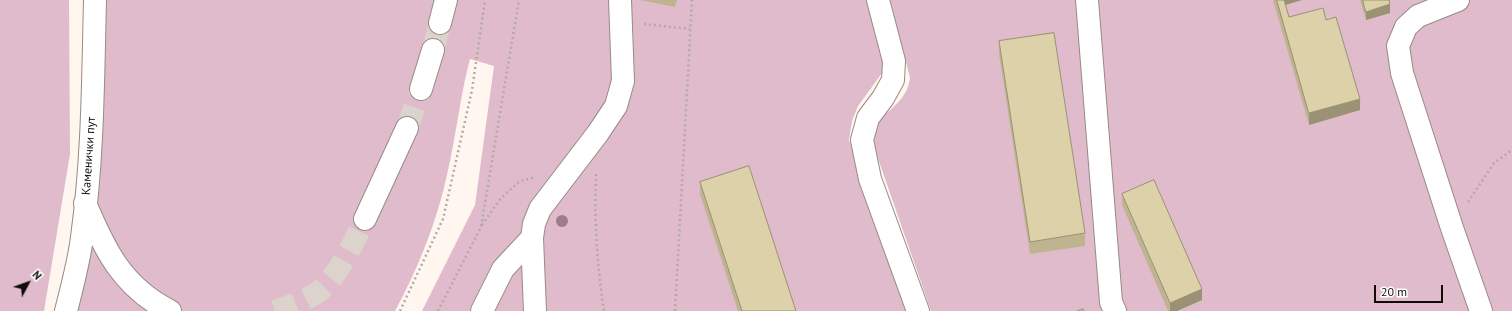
<!DOCTYPE html>
<html>
<head>
<meta charset="utf-8">
<style>
  body { margin:0 }
  #map { position:relative; width:1512px; height:311px; overflow:hidden; background:#fff6ef; font-family:"PT Sans",sans-serif }
  canvas { display:block }
  .north { position:absolute; left:8px; top:263px; width:40px; height:40px; -webkit-text-stroke:3px #fff; paint-order:stroke; rotate:49deg; font-size:11px; font-weight:700; line-height:16px; text-align:center; color:#100c08 }
  .north::after { content:''; display:block; margin:auto; width:14px; height:18px; background:#100c08; clip-path:polygon(50% 0,100% 100%,50% 72%,0 100%) }
  .scale { position:absolute; left:1374px; top:285px; width:69px; height:18px; box-sizing:border-box; border:2px solid #100c08; border-top:0; padding-left:5px; font-size:12px; line-height:14px; white-space:nowrap; color:#100c08; -webkit-text-stroke:3px #fff; paint-order:stroke }
</style>
</head>
<body>
<div id="map">
<canvas width="1512" height="311"></canvas>
<div class="north">N</div>
<div class="scale">20 m</div>
</div>
<script>
const c = document.querySelector('canvas').getContext('2d');
c.lineJoin = 'round';
function fill(path, color) {
  c.fillStyle = color;
  c.fill(path, 'evenodd');
}
function trace(path, color, width, dash) {
  c.strokeStyle = color;
  c.lineWidth = width;
  c.lineCap = dash ? 'butt' : 'round';
  c.setLineDash(dash || []);
  c.stroke(path);
}
function label(font, color, halo, rows, align = 'center') {
  c.font = font + ' "PT Sans",sans-serif';
  c.lineWidth = 4;
  c.setLineDash([]);
  c.textBaseline = 'middle';
  c.strokeStyle = halo;
  c.fillStyle = color;
  for (const [text, x, y, turn = 0] of rows) {
    c.save();
    c.translate(x, y);
    c.rotate((+turn || 0) * Math.PI / 180);
    c.textAlign = isNaN(turn) ? turn : align;
    if (halo) c.strokeText(text, 0, 0);
    c.fillText(text, 0, 0);
    c.restore();
  }
}
fill(new Path2D(`
  M0,0H69L70,154L44,311H0Z
  M105,0H871L885,69L858,106L852,121L849,140L911,311H422L475,205L494,66L470,59C460,96 456,137 447,175C437,221 418,269 395,311H77L93,240L97,203Z
  M890,0H1512V311H931L874,147C868,111 905,113 910,78Z`), '#e0bbcb');
trace(new Path2D(`
  M433,50L440,23
  M407,128L421,89
  M275,311C291,305 313,299 325,286C342,268 354,242 365,219`), '#dbd3cc', 22, [22, 11]);
const minor = new Path2D(`
  M878,0L894,61L893,80L883,98L868,118L862,140L870,179L918,311
  M1087,0L1111,302L1115,311
  M1458,0L1418,16L1406,27L1398,46L1402,73L1452,228L1481,311
  M440,23L446,0
  M421,89L433,50
  M85,203C105,250 122,287 170,311
  M365,219L407,128
  M482,311L503,269L532,238
  M535,311L532,238L534,224L540,209L598,133L616,106L623,81L620,0`);
const major = new Path2D(`
  M66,311C72,287 79,262 82,237C93,158 93,79 95,0`);
trace(minor, '#988b81', 24);
trace(major, '#988b81', 24);
trace(new Path2D(`
  M644,24L690,29
  M596,174C594,220 597,265 604,311
  M1468,202L1494,163L1512,150
  M482,225L501,198L520,181L536,177
  M400,311L443,219L472,90L485,0
  M438,311L481,227L519,0
  M675,311L692,0`), '#b2aba5', 2.5, [2, 3]);
trace(minor, '#fff', 22);
trace(major, '#fff', 22);
c.fillStyle = '#9d7d89';
for (const [x, y] of [
  [562,221]
]) {
  c.beginPath();
  c.arc(x, y, 6, 0, 2 * Math.PI);
  c.fill();
}
fill(new Path2D(`
  M640,0H677L675,7Z
  M1273,0H1302L1285,5L1289,17L1326,20L1360,110L1309,125Z
  M1360,0H1389L1390,13L1366,20Z
  M999,41L1085,233V246L1030,254L999,54Z
  M700,182L796,311H738L700,194Z
  M1122,194L1202,300L1177,311H1168L1122,205Z`), '#beb491');
fill(new Path2D(`
  M1282,0H1302L1282,6Z
  M1390,4V13L1366,20V12Z
  M1360,99V110L1309,125V113Z
  M1202,289V300L1177,311H1170V303Z`), '#9b9276');
const building = new Path2D(`
  M1277,0H1284L1289,17L1323,8L1326,20L1336,17L1360,99L1309,113Z
  M1363,0H1389L1390,4L1366,12Z
  M1054,33L1085,233L1030,242L999,41Z
  M749,166L796,311H742L700,182Z
  M1154,180L1202,289L1170,303L1122,194Z
  M1083,309L1084,311H1078Z`);
fill(building, '#ddd1a9');
trace(building, '#9b9276', 1);
label('12px', '#100c08', '#fff', [
  ["Каменички пут",89,156,-86]
]);
</script>
</body>
</html>
